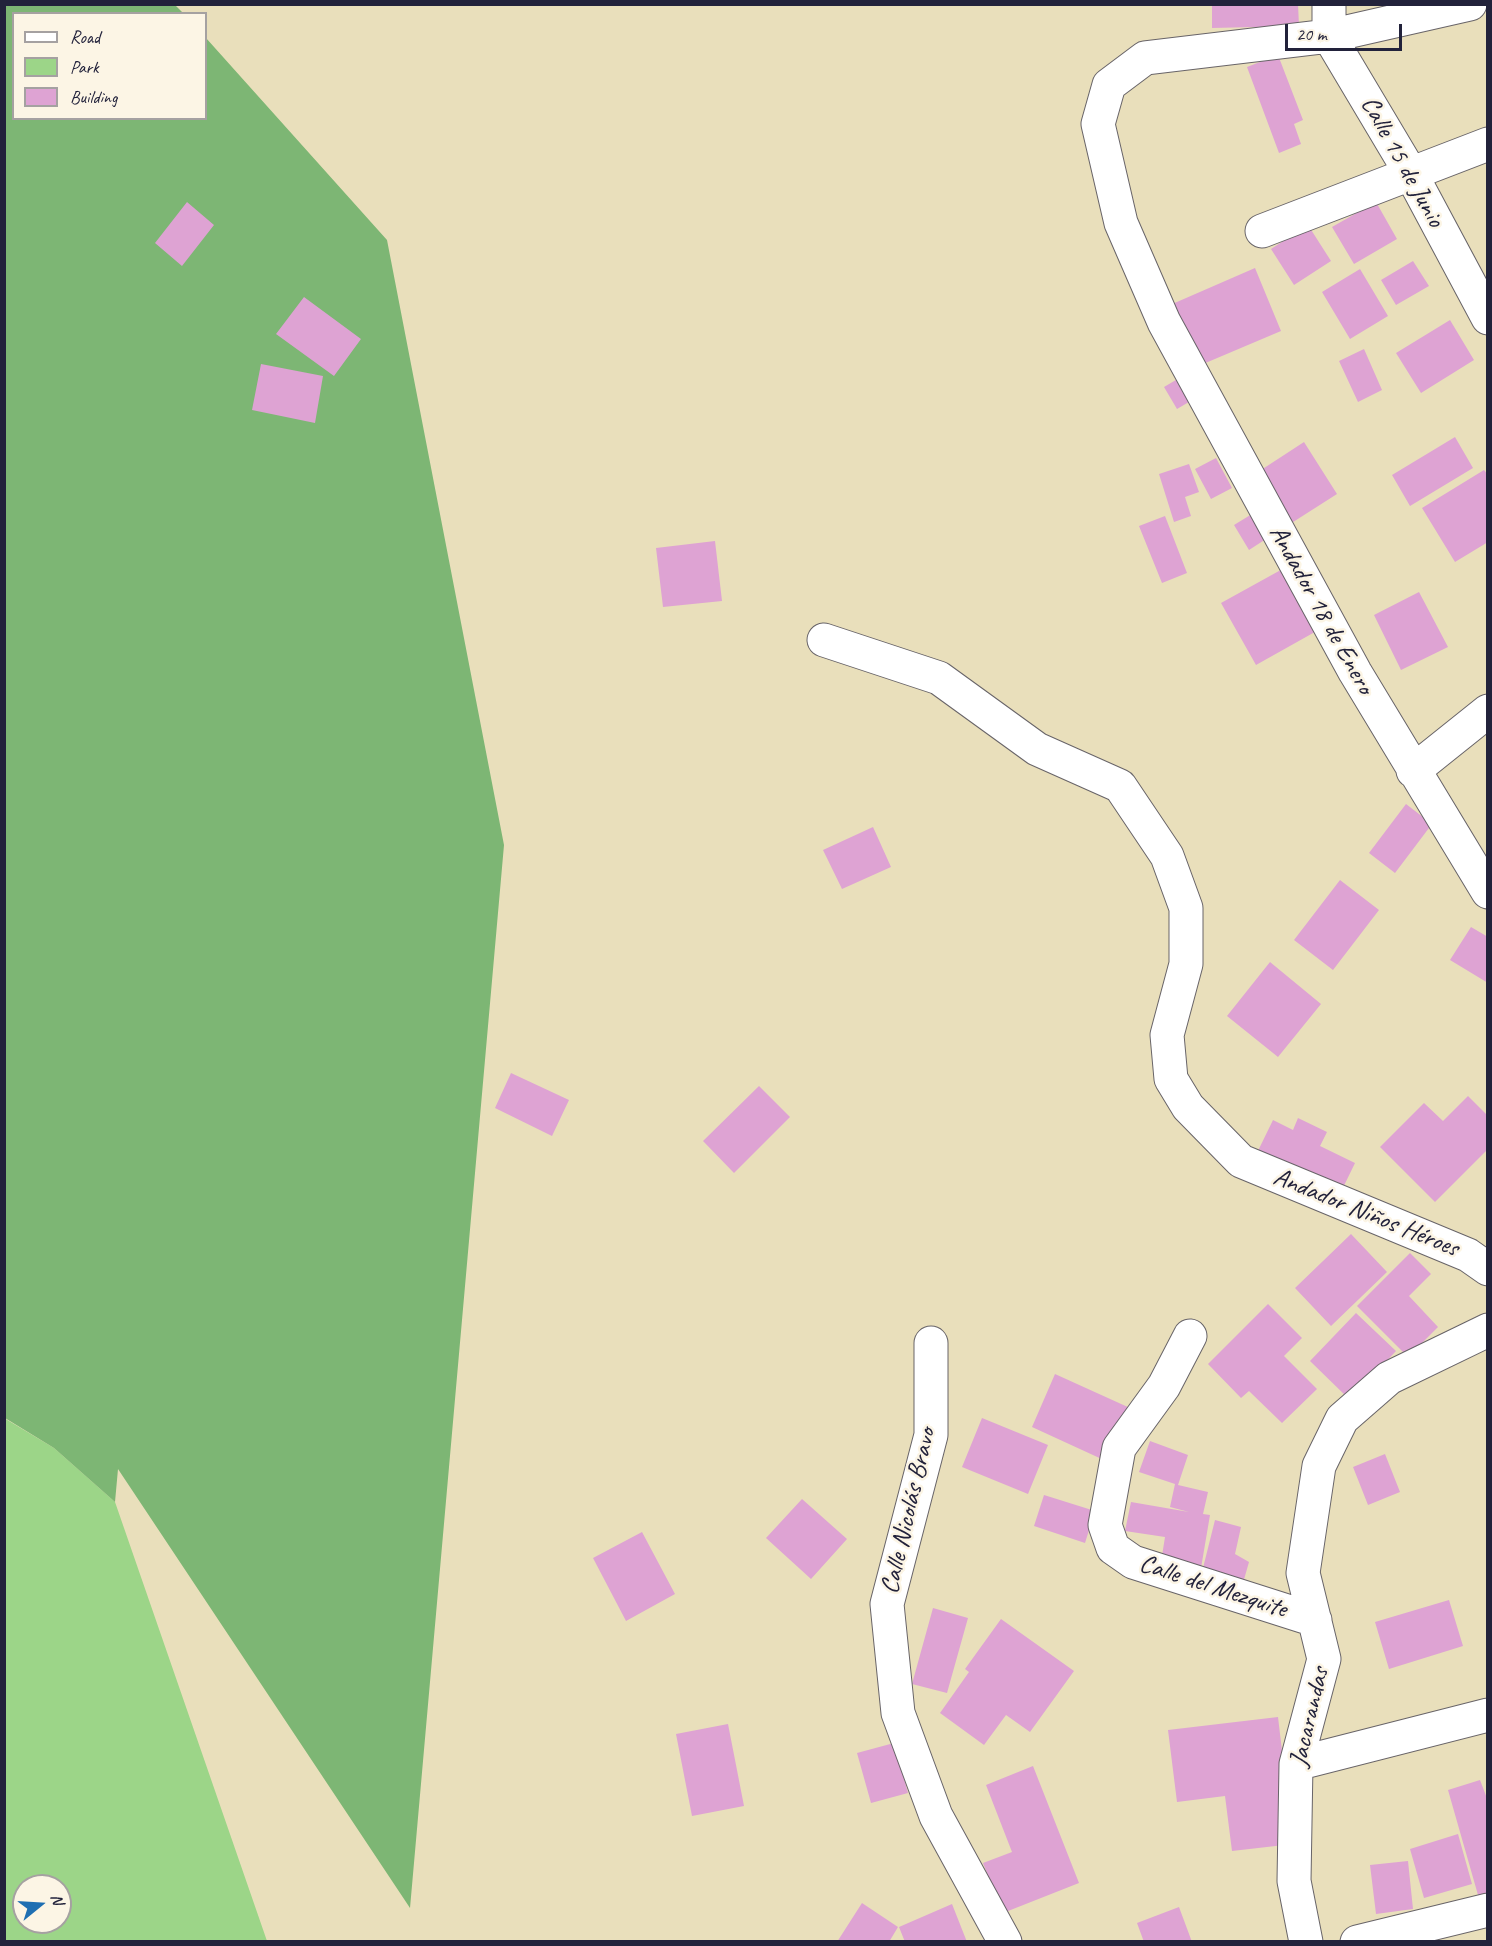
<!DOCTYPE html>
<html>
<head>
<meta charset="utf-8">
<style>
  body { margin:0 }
  #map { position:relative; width:1492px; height:1946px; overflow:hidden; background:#e9dfbb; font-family:Caveat,sans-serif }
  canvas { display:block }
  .frame { position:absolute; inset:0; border:6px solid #22223b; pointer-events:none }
  .legend { position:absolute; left:12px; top:12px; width:195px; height:108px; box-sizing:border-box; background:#fcf5e5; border:2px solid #a5a1a1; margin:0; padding:8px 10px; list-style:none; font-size:18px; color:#22223b }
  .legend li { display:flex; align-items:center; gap:12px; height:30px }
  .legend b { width:30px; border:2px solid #a5a1a1 }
  .north { position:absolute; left:12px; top:1874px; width:60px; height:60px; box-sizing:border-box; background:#fcf5e5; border:2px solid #a5a1a1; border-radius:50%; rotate:72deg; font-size:16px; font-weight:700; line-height:24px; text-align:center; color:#22223b }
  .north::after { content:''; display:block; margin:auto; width:21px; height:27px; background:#1f6fb2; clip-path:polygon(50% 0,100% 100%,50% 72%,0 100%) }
  .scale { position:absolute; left:1285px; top:24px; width:117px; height:27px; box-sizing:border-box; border:3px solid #22223b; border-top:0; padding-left:8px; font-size:18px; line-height:21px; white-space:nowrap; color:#22223b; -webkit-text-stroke:4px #fcf5e5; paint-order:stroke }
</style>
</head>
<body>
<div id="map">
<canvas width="1492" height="1946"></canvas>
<div class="frame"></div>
<ul class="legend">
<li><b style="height:8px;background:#fff"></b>Road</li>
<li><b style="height:16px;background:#9cd588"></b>Park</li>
<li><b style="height:16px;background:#dea3d3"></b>Building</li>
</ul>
<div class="north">N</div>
<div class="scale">20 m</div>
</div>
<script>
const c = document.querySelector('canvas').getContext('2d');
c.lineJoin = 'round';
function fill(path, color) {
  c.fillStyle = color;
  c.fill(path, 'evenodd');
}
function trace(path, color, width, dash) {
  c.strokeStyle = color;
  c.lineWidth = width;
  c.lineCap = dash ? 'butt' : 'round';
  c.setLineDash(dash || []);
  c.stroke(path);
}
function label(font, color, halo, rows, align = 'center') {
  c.font = font + ' Caveat,sans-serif';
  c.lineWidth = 5;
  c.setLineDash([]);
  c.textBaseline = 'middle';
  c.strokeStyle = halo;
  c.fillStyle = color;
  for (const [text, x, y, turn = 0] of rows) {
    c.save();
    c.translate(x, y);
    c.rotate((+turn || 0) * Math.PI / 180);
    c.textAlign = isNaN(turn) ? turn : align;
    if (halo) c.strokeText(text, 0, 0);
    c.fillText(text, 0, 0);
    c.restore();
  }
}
fill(new Path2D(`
  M4,1418L54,1448L115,1502L267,1941H5ZM24,1886H60V1922H24Z`), '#9cd588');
fill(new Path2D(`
  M4,5H175L183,13L14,14V118H206V38L387,240L504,845L410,1908L118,1469L115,1502L54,1448L5,1418Z`), '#7db674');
fill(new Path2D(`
  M1212,4H1298L1299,26L1212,28Z
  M1278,55L1303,120L1294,124L1301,144L1279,153L1247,67Z
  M187,202L214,225L182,266L155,243Z
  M1376,202L1397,239L1354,264L1332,227Z
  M1308,225L1331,261L1294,285L1271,249Z
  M1413,261L1429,286L1396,305L1381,280Z
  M1255,268L1281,331L1196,367L1170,305Z
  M1360,269L1388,316L1350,339L1322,292Z
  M304,297L361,339L334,376L276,334Z
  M1450,320L1474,360L1421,393L1396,353Z
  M1364,349L1382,390L1358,402L1339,361Z
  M261,364L323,376L315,423L252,410Z
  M1181,377L1194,399L1177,409L1164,387Z
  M1455,437L1473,468L1410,506L1392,475Z
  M1304,442L1337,494L1290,524L1258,472Z
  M1216,458L1232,488L1211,499L1195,469Z
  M1189,464L1199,492L1185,497L1191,516L1174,522L1159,474Z
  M1484,470L1488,475V542L1455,562L1422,508Z
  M1252,514L1266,539L1249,550L1234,525Z
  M1165,516L1187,573L1162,583L1139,526Z
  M715,541L722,601L663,607L656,548Z
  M1288,566L1322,628L1256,665L1221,603Z
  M1419,592L1448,647L1401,670L1374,615Z
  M1406,804L1432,824L1395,873L1369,853Z
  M873,827L891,867L842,889L823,850Z
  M1340,880L1379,910L1333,970L1294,940Z
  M1471,927L1488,937V983L1450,960Z
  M1270,962L1321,1004L1278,1057L1227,1016Z
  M511,1073L569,1100L552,1136L495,1108Z
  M759,1086L790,1117L734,1173L703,1141Z
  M1468,1096L1488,1116V1149L1435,1202L1380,1147L1424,1103L1443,1121Z
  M1298,1118L1327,1132L1320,1146L1355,1163L1338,1198L1255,1157L1273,1120L1293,1130Z
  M1351,1234L1387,1272L1331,1326L1295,1288Z
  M1410,1253L1431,1274L1409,1296L1438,1327L1408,1357L1357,1306Z
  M1268,1304L1302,1338L1284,1356L1317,1389L1282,1423L1249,1391L1241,1398L1208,1364Z
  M1356,1313L1396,1351L1350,1400L1310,1361Z
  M1055,1374L1130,1408L1106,1461L1032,1427Z
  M982,1418L1048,1445L1028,1494L962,1467Z
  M1150,1441L1188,1455L1178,1485L1208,1492L1203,1514L1210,1515L1201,1568L1161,1562L1165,1537L1125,1531L1131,1502L1189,1512L1170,1507L1175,1484L1139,1472Z
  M1385,1454L1400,1492L1368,1505L1353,1467Z
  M1044,1495L1095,1511L1085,1543L1034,1526Z
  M802,1499L847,1539L811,1579L766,1538Z
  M1215,1520L1241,1527L1235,1554L1249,1562L1243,1583L1202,1572Z
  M642,1532L675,1594L626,1621L593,1558Z
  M1449,1600L1463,1646L1389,1669L1375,1622Z
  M933,1608L968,1618L947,1693L912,1684Z
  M1001,1619L1074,1671L1030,1732L1006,1715L984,1745L940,1713L969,1672L965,1669Z
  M1278,1717L1293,1844L1232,1851L1225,1796L1177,1802L1168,1730Z
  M728,1724L744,1806L692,1816L676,1734Z
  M894,1743L908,1793L871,1803L857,1753Z
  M1033,1766L1079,1883L1003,1913L983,1863L1012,1852L986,1785Z
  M1480,1780L1488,1801V1900L1480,1902L1448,1790Z
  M1458,1834L1472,1884L1424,1898L1410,1849Z
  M1408,1861L1413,1909L1376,1914L1370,1865Z
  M862,1903L898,1927L889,1942H837Z
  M952,1904L967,1942H905L899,1927Z
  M1179,1907L1192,1942H1144L1137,1923Z`), '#dea3d3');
const minor = new Path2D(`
  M1329,4V36L1410,172L1488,318
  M1470,4L1329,36L1145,58L1109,85L1098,124L1121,223L1164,322L1355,672L1488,892
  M1262,231L1488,144
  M824,640L939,678L1037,749L1120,786L1167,856L1186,908V964L1167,1035L1171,1079L1188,1107L1241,1161L1468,1255L1488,1269
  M1413,771L1488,711
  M1190,1336L1164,1386L1119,1448L1105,1525L1113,1548L1133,1562L1315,1620
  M931,1343V1435L887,1604L898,1713L936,1816L1005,1942
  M1296,1764L1488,1715
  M1306,1942L1294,1881L1296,1764L1324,1659L1303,1573L1319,1466L1342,1419L1389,1378L1488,1330
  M1357,1942L1488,1910`);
trace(minor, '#686468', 35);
trace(minor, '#fff', 33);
label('26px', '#22223b', '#fcf5e5', [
  ["Calle 15 de Junio",1402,162,61],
  ["Andador 18 de Enero",1321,610,61],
  ["Andador Niños Héroes",1366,1213,22],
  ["Calle Nicolás Bravo",909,1511,-77],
  ["Calle del Mezquite",1213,1587,18],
  ["Jacarandas",1310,1717,-77]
]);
</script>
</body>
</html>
